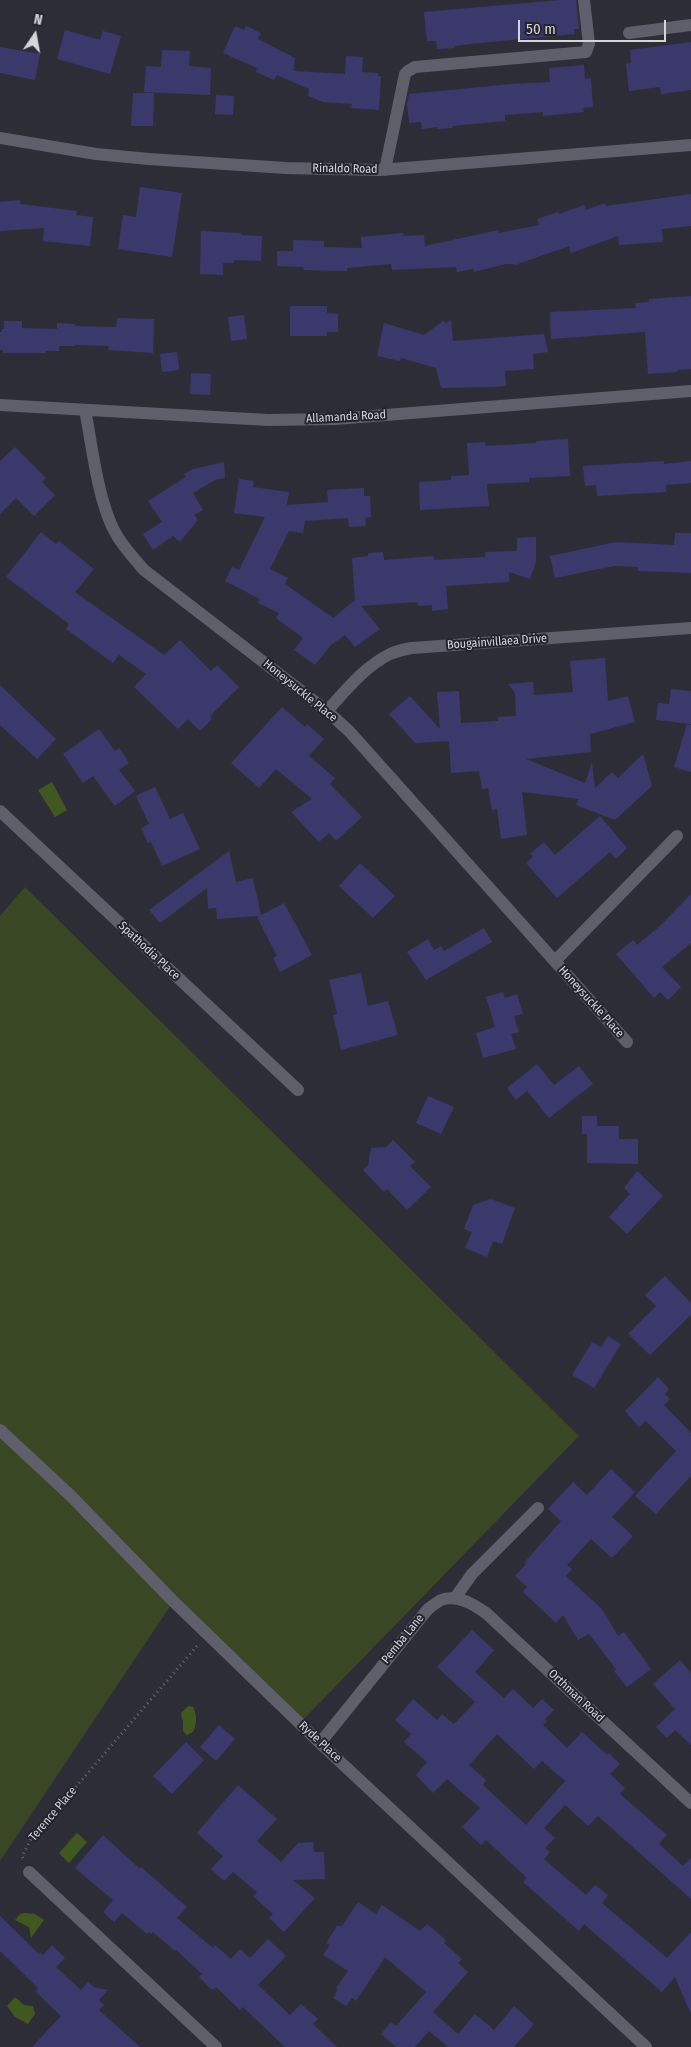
<!DOCTYPE html>
<html>
<head>
<meta charset="utf-8">
<style>
  body { margin:0 }
  #map { position:relative; width:691px; height:2047px; overflow:hidden; background:#2d2d38; font-family:"Fira Sans Condensed",sans-serif }
  canvas { display:block }
  .north { position:absolute; left:10px; top:10px; width:50px; height:50px; -webkit-text-stroke:4px #23232e; paint-order:stroke; rotate:12deg; font-size:14px; font-weight:700; line-height:20px; text-align:center; color:#d4d4db }
  .north::after { content:''; display:block; margin:auto; width:18px; height:22px; background:#d4d4db; clip-path:polygon(50% 0,100% 100%,50% 72%,0 100%) }
  .scale { position:absolute; left:518px; top:20px; width:148px; height:22px; box-sizing:border-box; border:2px solid #d4d4db; border-top:0; padding-left:6px; font-size:15px; line-height:18px; white-space:nowrap; color:#d4d4db; -webkit-text-stroke:4px #23232e; paint-order:stroke }
</style>
</head>
<body>
<div id="map">
<canvas width="691" height="2047"></canvas>
<div class="north">N</div>
<div class="scale">50 m</div>
</div>
<script>
const c = document.querySelector('canvas').getContext('2d');
c.lineJoin = 'round';
function fill(path, color) {
  c.fillStyle = color;
  c.fill(path, 'evenodd');
}
function trace(path, color, width, dash) {
  c.strokeStyle = color;
  c.lineWidth = width;
  c.lineCap = dash ? 'butt' : 'round';
  c.setLineDash(dash || []);
  c.stroke(path);
}
function label(font, color, halo, rows, align = 'center') {
  c.font = font + ' "Fira Sans Condensed",sans-serif';
  c.lineWidth = 4;
  c.setLineDash([]);
  c.textBaseline = 'middle';
  c.strokeStyle = halo;
  c.fillStyle = color;
  for (const [text, x, y, turn = 0] of rows) {
    c.save();
    c.translate(x, y);
    c.rotate((+turn || 0) * Math.PI / 180);
    c.textAlign = isNaN(turn) ? turn : align;
    if (halo) c.strokeText(text, 0, 0);
    c.fillText(text, 0, 0);
    c.restore();
  }
}
fill(new Path2D(`
  M25,887L579,1436L300,1723L173,1602L0,1861V916Z`), '#394725');
fill(new Path2D(`
  M52,782L67,810L55,817L38,790Z
  M188,1706L193,1707C197,1715 197,1724 193,1732L187,1735L183,1731V1722L181,1713Z
  M77,1833L87,1842L69,1863L59,1853Z
  M25,1913L35,1914L44,1920L31,1938L29,1927L15,1920L20,1914Z
  M15,1997L24,2005L33,2006L35,2014L28,2024L15,2017L7,2006Z`), '#415720');
fill(new Path2D(`
  M560,0H576L579,29H574L575,34L470,44L454,46L455,48L437,49L436,41H427L424,12Z
  M235,26L244,30L246,26L261,33L258,39L295,58L294,71L345,74L346,56L363,57L362,72L378,73V76H381L379,110L351,108L352,104L323,102L308,96L309,89L277,75L274,80L256,72L257,68L223,53Z
  M65,30L100,40L103,31L121,36L110,74L57,59Z
  M691,42V90L661,94L660,87L629,91L626,64L631,63L630,50Z
  M0,47L40,54L35,80L0,73Z
  M162,50L190,51L189,66L211,68L210,95L144,92L146,66L161,67Z
  M584,65L585,79L591,78L593,107L583,108L584,112L543,116V112L505,115V121L452,126L453,128L437,129V127L422,129L421,122L409,123L407,104L409,94L511,84L550,82L549,68Z
  M133,93H154L153,126H131Z
  M216,95L234,96L233,115L215,114Z
  M140,187L182,193L172,257L118,249L123,215L136,217Z
  M691,194V226L662,229L663,242L619,245L618,236L571,253L569,246L515,265L514,264H506L474,272L473,269L457,272L456,267L392,270L391,264L347,268V271H338L304,270L303,267L277,266V251H293V240L324,241V247L362,248L361,237L403,233L404,236L424,235L425,246L498,230L499,233L539,225L537,219L558,212L559,214L584,205L586,210L605,203L606,206Z
  M20,200V204L77,211L76,215L93,217L90,246L43,241L44,228L0,231V202Z
  M201,231L241,233V235L262,236L261,261L234,260V263H223V275L200,274Z
  M691,296V369L677,370V372L648,374L645,332L551,339L550,312L636,308L635,303L649,302V299Z
  M290,306H327V313L338,314V332H327V336H290Z
  M244,315L247,339L231,341L228,317Z
  M117,318L154,319L153,353L108,350L109,346L75,345V346H59V351H46V353H3V350H0V332H2V329H4V321H22V328L57,329V323L75,324V326L116,327Z
  M451,320L453,341L544,334L548,352L533,354L534,369L505,371L506,386L493,387L441,388L436,368L401,358L400,361L377,356L384,323L424,335L443,321L446,323Z
  M177,352L179,370L162,372L160,354Z
  M191,373L211,374L210,395L190,394Z
  M568,439L570,476L529,478V482L487,484L489,506L420,510L419,482L451,480V476L469,475L467,443L485,442V446L536,443V441Z
  M15,447L46,478L42,482L55,495L34,516L16,498L0,514V461Z
  M664,461V464L691,461V483L666,485V492L597,496L596,485L585,486L583,466Z
  M224,462L225,478L215,480L193,493L203,510L194,515L198,520L180,542L173,536L153,550L143,534L162,522L148,501L186,477L184,474L193,469Z
  M239,479L254,481L253,487L289,492L287,505L328,502L327,490L364,488V496H370L371,517L365,518L366,526L349,527L348,518L305,521L303,533L289,531L270,569L288,578L285,584L333,618L355,600L352,558L368,556V553L383,552L384,560L434,556V560L485,557V552L517,551V538L536,537V562L530,579L509,572V582L446,586L448,609L432,611V605L418,606L417,602L361,606L380,629L355,647L345,635L331,645L315,665L294,650L303,638L276,618L279,613L258,603L260,599L225,581L232,567L239,570L265,517L234,513Z
  M41,532L56,544L59,541L94,569L75,592L164,655L180,640L211,671L217,665L239,687L210,716L212,719L200,731L188,719L178,729L134,687L146,674L119,655L113,663L66,629L69,624L6,577Z
  M675,533H691V573L638,571V567L614,566L555,578L550,556L616,542L674,545Z
  M605,658L608,701L628,696L635,722L590,734L591,752L526,759L585,783L592,762L595,788L612,772L618,778L643,754L652,786L615,820L576,805L579,799L522,792L527,835L501,839L497,809L492,810L488,788L482,789L479,771L451,773L449,741L415,743L389,714L410,696L440,729L437,692L459,691L461,723L498,721V717L516,716L515,693L508,684L533,682L534,695L573,692L570,661Z
  M0,685L56,739L37,759L0,725Z
  M671,689L691,691V724L656,720L658,703L669,704Z
  M282,707L305,727L307,724L324,739L309,756L335,778L330,784L362,817L336,841L329,833L319,842L291,812L312,799L276,769L259,788L231,763Z
  M687,724L691,725V772L674,767Z
  M99,729L115,751L119,748L129,763L119,770L135,791L115,806L93,776L83,783L63,754Z
  M155,787L170,819L183,813L200,849L162,866L151,842L148,843L141,828L149,824L136,796Z
  M600,816L627,848L616,859L610,852L557,898L526,863L533,857L530,854L544,842L555,855Z
  M229,851L236,882L253,878L261,915L284,903L312,955L280,972L273,958L277,956L257,917L259,916L217,919L216,908L208,909L207,888L160,923L149,910Z
  M360,863L395,896L373,918L339,886Z
  M691,894V943L662,967L681,987L668,1000L660,992L654,998L616,954L633,940L637,945L660,926Z
  M484,928L492,942L426,980L407,952L428,939L434,950L441,946L444,951Z
  M361,973L368,1006L388,1001L398,1035L341,1050L333,1015L337,1014L329,980Z
  M503,992L505,998L517,994L523,1014L514,1016L519,1032L511,1034L516,1049L483,1058L476,1033L495,1027L486,997Z
  M537,1064L554,1085L579,1066L593,1084L549,1118L527,1091L516,1100L507,1088Z
  M428,1096L454,1107L441,1134L416,1123Z
  M582,1116H597V1126H619V1139H638V1164L587,1163V1134H582Z
  M393,1140L415,1162L410,1166L431,1187L407,1210L387,1189L384,1192L363,1170L368,1165L371,1148L386,1147Z
  M637,1171L663,1196L627,1234L609,1217L630,1194L624,1188Z
  M491,1199L515,1208L502,1244L493,1241L487,1257L465,1248L472,1232L464,1229L473,1205Z
  M665,1276L691,1303V1315L650,1355L628,1334L656,1306L645,1295Z
  M608,1336L621,1344L594,1388L572,1375L592,1342L601,1347Z
  M658,1377L669,1389L665,1394L670,1399L664,1405L691,1433V1476L656,1514L635,1496L676,1451L646,1421L639,1427L625,1411Z
  M611,1469L635,1492L612,1517L633,1536L612,1558L591,1539L567,1565L572,1569L566,1576L602,1609L618,1636L624,1632L651,1669L627,1687L614,1671L616,1669L589,1634L578,1640L563,1615L556,1623L523,1592L527,1587L515,1576L526,1564L524,1563L561,1521L548,1509L573,1482L587,1495Z
  M472,1630L494,1650L475,1672L504,1698L513,1689L533,1708L542,1699L554,1710L545,1719L547,1721L543,1725L567,1748L582,1732L607,1755L609,1753L620,1764L610,1774L625,1788L620,1794L667,1835L659,1844L683,1866L691,1858V1899L598,1816L588,1826L565,1805L544,1828L555,1838L545,1848L550,1852L544,1859L586,1895L595,1885L608,1895L602,1903L667,1958L691,1932V2014L675,1977L662,1992L584,1924L579,1931L523,1882L527,1878L486,1840L481,1845L462,1827L480,1808L447,1779L433,1793L416,1775L427,1762L404,1742L411,1734L395,1720L413,1699L437,1720L442,1714L454,1724L475,1702L437,1667ZM497,1734L534,1769L542,1761L565,1781L526,1825L483,1785L486,1780L469,1765Z
  M680,1660L691,1673V1745L675,1730L667,1738L656,1727L675,1709L653,1684Z
  M219,1725L235,1739L216,1761L200,1747Z
  M186,1742L204,1760L172,1794L153,1776Z
  M238,1785L277,1819L257,1841L281,1862L298,1843L313,1842L314,1852H324L325,1879L293,1880L315,1898L284,1932L269,1918L273,1914L253,1896L257,1892L233,1872L224,1881L211,1869L223,1856L197,1833Z
  M103,1835L140,1869L141,1867L187,1907L177,1918L213,1948L215,1945L231,1959L240,1949L250,1958L268,1939L286,1956L258,1985L290,2015L301,2004L318,2019L313,2024L337,2047H285L243,2007L240,2010L216,1987L212,1990L199,1977L202,1974L176,1950L175,1951L153,1932L151,1934L149,1932L147,1934L122,1913L114,1922L103,1912L113,1900L75,1868Z
  M358,1902L376,1914L382,1905L420,1931L427,1924L446,1940L444,1943L462,1959L458,1963L468,1972L433,2012L458,2034L475,2014L494,2030L514,2006L534,2024L514,2047H446L447,2046L429,2031L415,2047H396L381,2034L391,2022L396,2026L426,1992L385,1957L356,2001L352,1998L346,2006L333,1998L338,1989L336,1988L348,1971L323,1955L330,1945L326,1943L337,1926H342Z
  M0,1916L39,1954L40,1952L43,1955L52,1945L65,1958L56,1967L81,1990L88,1982L94,1987L108,1990L99,2000L104,2005L99,2010L140,2047H32L61,2016L35,1991L38,1988L0,1951Z`), '#3b396c');
trace(new Path2D(`
  M23,1858L22,1856L31,1839L197,1646`), '#6b6b74', 3, [1, 4]);
trace(new Path2D(`
  M629,33L691,25
  M0,138L96,154L149,159L286,168L380,170L691,145
  M385,170L405,74L408,71L415,67L586,52L589,44L584,0
  M0,405L268,420L335,419L691,391
  M85,410C92,445 96,486 109,519C116,539 131,555 144,570L327,711L349,731L627,1042
  M327,711C346,690 364,667 390,654C397,651 405,649 412,648L691,628
  M0,811L298,1090
  M555,961L677,836
  M0,1430L71,1496L173,1601L320,1743L646,2047
  M455,1598L472,1574L538,1508
  M320,1743L428,1609C432,1606 437,1602 441,1600C457,1594 473,1604 486,1613L691,1803
  M29,1872L216,2047`), '#5e5f6b', 12);
label('12px', '#d4d4db', '#23232e', [
  ["Rinaldo Road",345,169,1],
  ["Allamanda Road",346,417,-3],
  ["Bougainvillaea Drive",497,642,-4],
  ["Honeysuckle Place",300,691,39],
  ["Spathodia Place",149,951,43],
  ["Honeysuckle Place",591,1002,48],
  ["Pemba Lane",403,1639,-51],
  ["Orthman Road",576,1696,43],
  ["Ryde Place",320,1742,43],
  ["Terence Place",53,1814,-50]
]);
</script>
</body>
</html>
